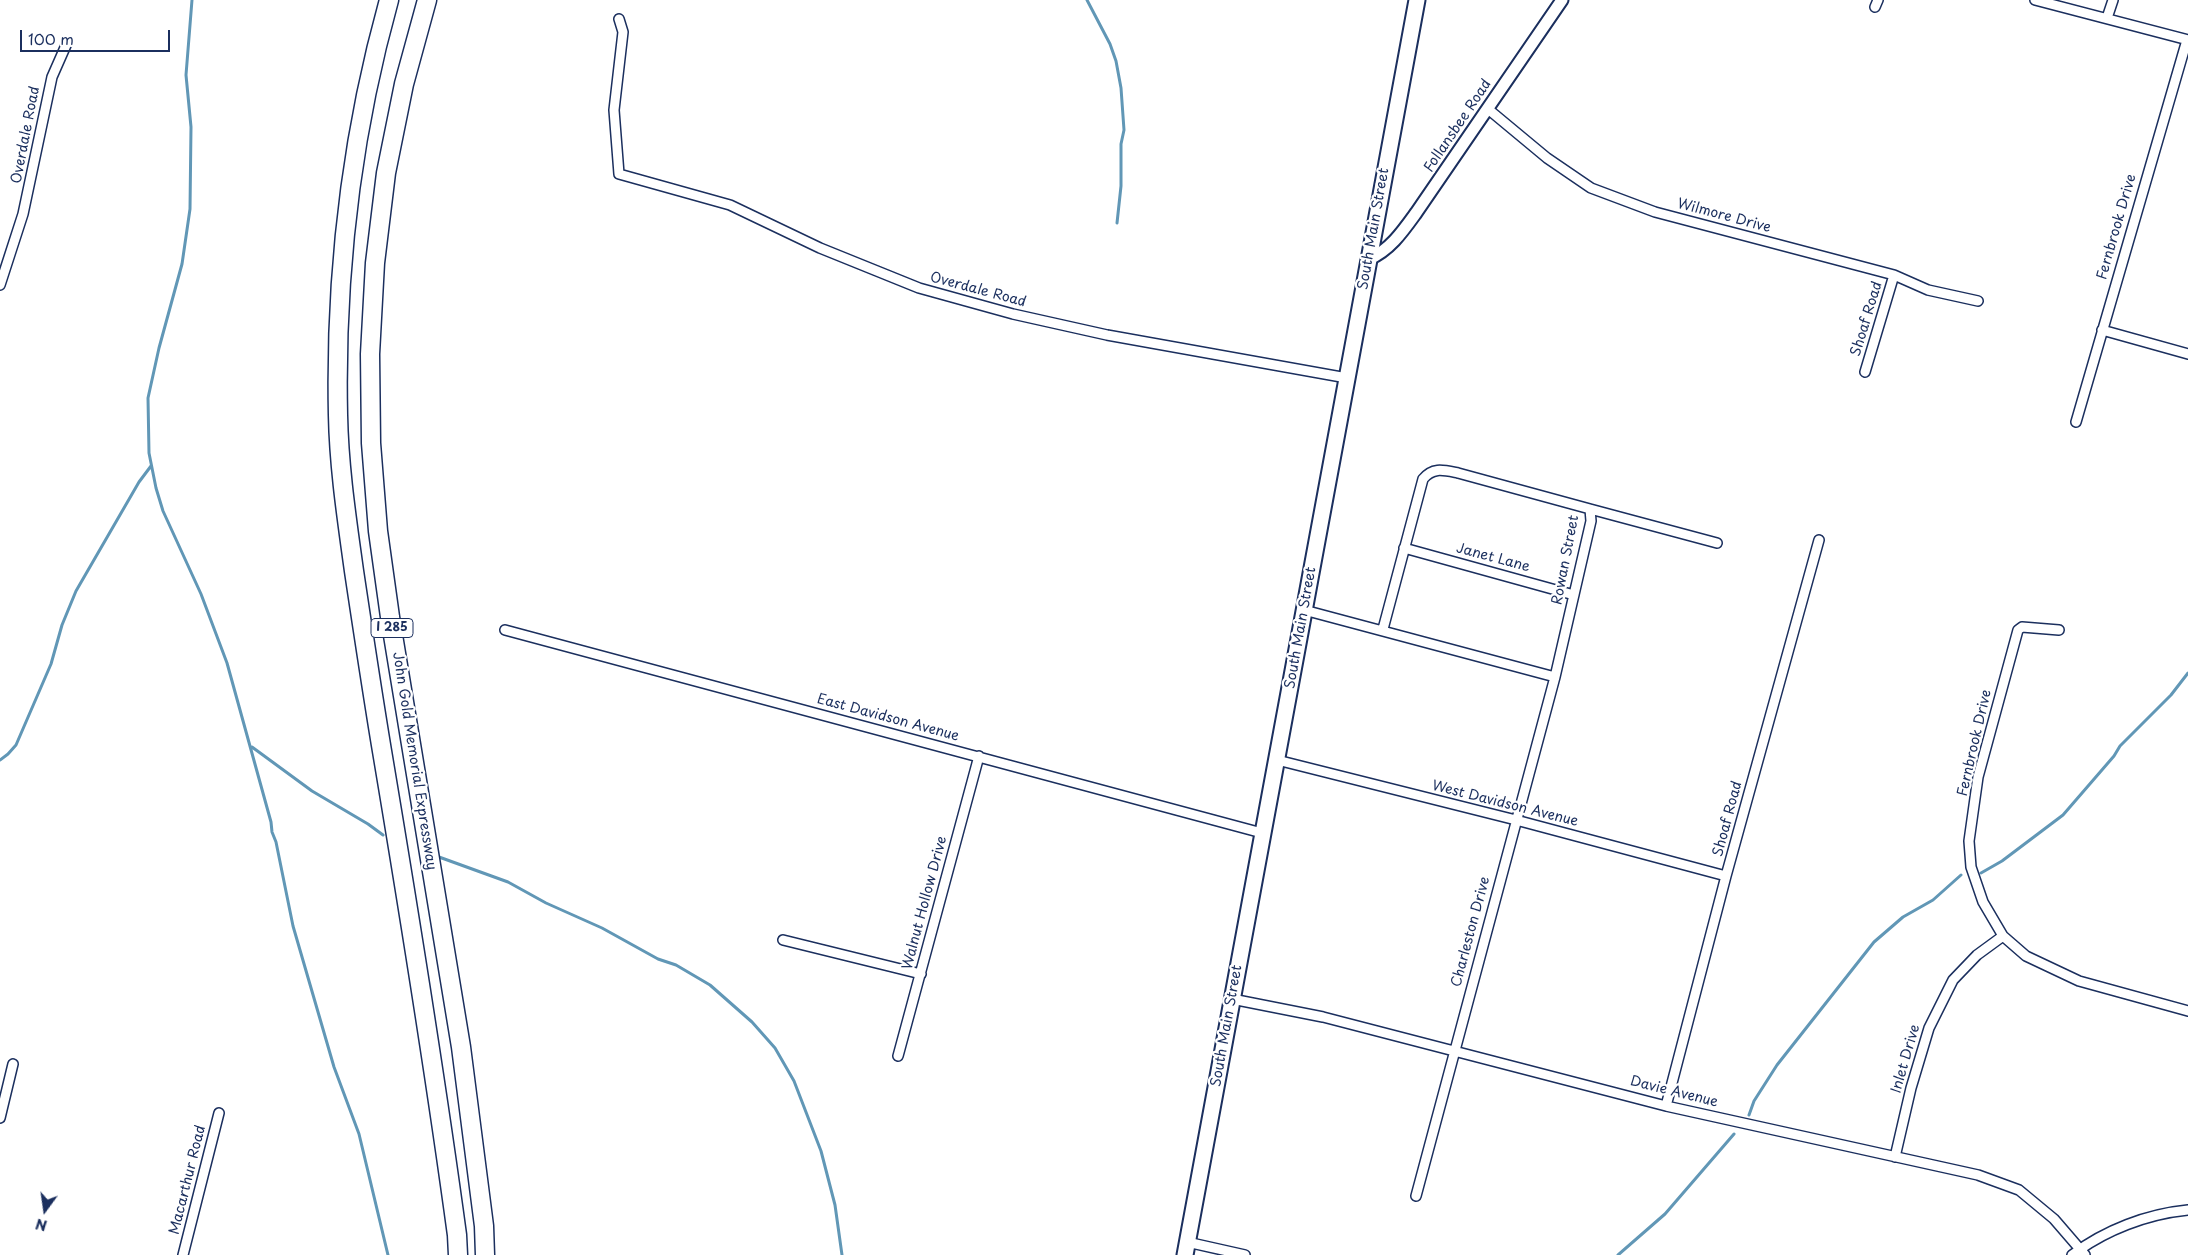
<!DOCTYPE html>
<html>
<head>
<meta charset="utf-8">
<style>
  body { margin:0 }
  #map { position:relative; width:2188px; height:1255px; overflow:hidden; background:#fff; font-family:"Playpen Sans",sans-serif }
  canvas { display:block }
  .north { position:absolute; left:20px; top:1185px; width:50px; height:50px; -webkit-text-stroke:4px #fff; paint-order:stroke; rotate:194deg; font-size:14px; font-weight:700; line-height:20px; text-align:center; color:#1b2f5e }
  .north::after { content:''; display:block; margin:auto; width:18px; height:22px; background:#1b2f5e; clip-path:polygon(50% 0,100% 100%,50% 72%,0 100%) }
  .scale { position:absolute; left:20px; top:30px; width:150px; height:22px; box-sizing:border-box; border:2px solid #1b2f5e; border-top:0; padding-left:6px; font-size:15px; line-height:18px; white-space:nowrap; color:#1b2f5e; -webkit-text-stroke:4px #fff; paint-order:stroke }
</style>
</head>
<body>
<div id="map">
<canvas width="2188" height="1255"></canvas>
<div class="north">N</div>
<div class="scale">100 m</div>
</div>
<script>
const c = document.querySelector('canvas').getContext('2d');
c.lineJoin = 'round';
function trace(path, color, width, dash) {
  c.strokeStyle = color;
  c.lineWidth = width;
  c.lineCap = dash ? 'butt' : 'round';
  c.setLineDash(dash || []);
  c.stroke(path);
}
function label(font, color, halo, rows, align = 'center') {
  c.font = font + ' "Playpen Sans",sans-serif';
  c.lineWidth = 4.5;
  c.setLineDash([]);
  c.textBaseline = 'middle';
  c.strokeStyle = halo;
  c.fillStyle = color;
  for (const [text, x, y, turn = 0] of rows) {
    c.save();
    c.translate(x, y);
    c.rotate((+turn || 0) * Math.PI / 180);
    c.textAlign = isNaN(turn) ? turn : align;
    if (halo) c.strokeText(text, 0, 0);
    c.fillText(text, 0, 0);
    c.restore();
  }
}
trace(new Path2D(`
  M192,0L186,75L191,127L190,209L182,264L159,348L148,398L149,453L156,488L163,511L201,594L227,663L271,822L272,832L276,842L293,926L334,1067L359,1134L388,1255
  M1087,0L1110,44L1116,61L1121,88L1124,130L1121,144V186L1117,223
  M252,747L312,791L368,824L383,835
  M0,760L8,754L16,745L51,664L62,625L76,591L139,482L151,466
  M439,857L508,882L546,903L602,928L658,959L676,965L710,985L752,1022L775,1048L794,1081L821,1151L835,1205L842,1255
  M1981,873L2002,861L2063,815L2114,756L2120,746L2171,695L2188,673
  M1749,1115L1754,1101L1777,1065L1874,942L1903,917L1933,900L1961,875
  M1618,1255L1665,1214L1734,1134`), '#6197b6', 3);
const minor = new Path2D(`
  M2035,0L2188,40
  M1875,7L1878,0
  M2107,18L2113,0
  M619,19L623,32L614,110L619,174L730,205L820,248L919,288L1013,314L1107,335L1347,378
  M1488,109L1547,158L1591,188L1655,212L1894,275L1928,290L1978,301
  M0,285L23,214L52,77L67,43
  M2102,330L2188,354
  M1865,372L1894,275
  M2076,422L2187,40
  M1590,509L1717,543
  M1404,548L1574,595
  M1304,610L1555,677
  M1383,629L1423,479C1433,467 1443,470 1458,473L1590,509L1591,521L1555,677L1416,1196
  M505,630L1262,833
  M2059,630L2022,627L2018,630L1978,777L1969,841L1971,867L1983,902L2003,936L2026,956L2079,981L2188,1011
  M1277,760L1516,820L1726,876
  M783,940L921,974
  M1232,999L1323,1017L1666,1106L1978,1175L2019,1190L2054,1219L2085,1255
  M898,1056L979,756
  M1666,1106L1726,876L1819,540
  M0,1118L13,1064
  M1895,1157L1911,1088L1929,1028L1953,980L1977,955L2003,936
  M1187,1242L1245,1255
  M183,1255L219,1113
  M2072,1255C2105,1230 2147,1214 2188,1210`);
const tertiary = new Path2D(`
  M1369,259C1390,250 1403,231 1416,213L1562,0`);
const primary = new Path2D(`
  M1185,1255L1417,0`);
const motorway = new Path2D(`
  M389,0C351,136 335,275 338,415C339,468 347,520 354,571C363,631 372,691 382,751C409,912 435,1073 457,1235L458,1255
  M427,0L404,84L386,173L375,263L370,354L371,443L378,531L390,617L461,1047L484,1226L485,1255`);
trace(minor, '#1b2f5e', 12);
trace(tertiary, '#1b2f5e', 15);
trace(primary, '#1b2f5e', 19);
trace(motorway, '#1b2f5e', 21);
trace(minor, '#fff', 9);
trace(tertiary, '#fff', 11);
trace(primary, '#fff', 15);
trace(motorway, '#fff', 18);
for (const [x, y, w] of [
  [392,628,42]
]) {
  const box = new Path2D();
  box.roundRect(x - w / 2, y - 9.5, w, 19, 4);
  c.fillStyle = '#fff';
  c.fill(box);
  trace(box, '#1b2f5e', 1);
}
label('bold 12px', '#1b2f5e', null, [
  ["I 285",392,628]
]);
label('14px', '#1b2f5e', '#fff', [
  ["Follansbee Road",1458,126,-56],
  ["Overdale Road",26,135,-79],
  ["Wilmore Drive",1724,216,15],
  ["Fernbrook Drive",2117,227,-74],
  ["South Main Street",1374,229,-80],
  ["Overdale Road",978,290,15],
  ["Shoaf Road",1867,319,-73],
  ["Janet Lane",1493,558,15],
  ["Rowan Street",1566,560,-79],
  ["South Main Street",1301,628,-80],
  ["East Davidson Avenue",888,718,15],
  ["Fernbrook Drive",1975,743,-77],
  ["John Gold Memorial Expressway",414,761,81],
  ["West Davidson Avenue",1505,804,14],
  ["Shoaf Road",1728,819,-75],
  ["Walnut Hollow Drive",925,903,-75],
  ["Charleston Drive",1471,932,-75],
  ["South Main Street",1227,1026,-80],
  ["Inlet Drive",1906,1059,-74],
  ["Davie Avenue",1674,1092,14],
  ["Macarthur Road",188,1180,-76]
]);
</script>
</body>
</html>
